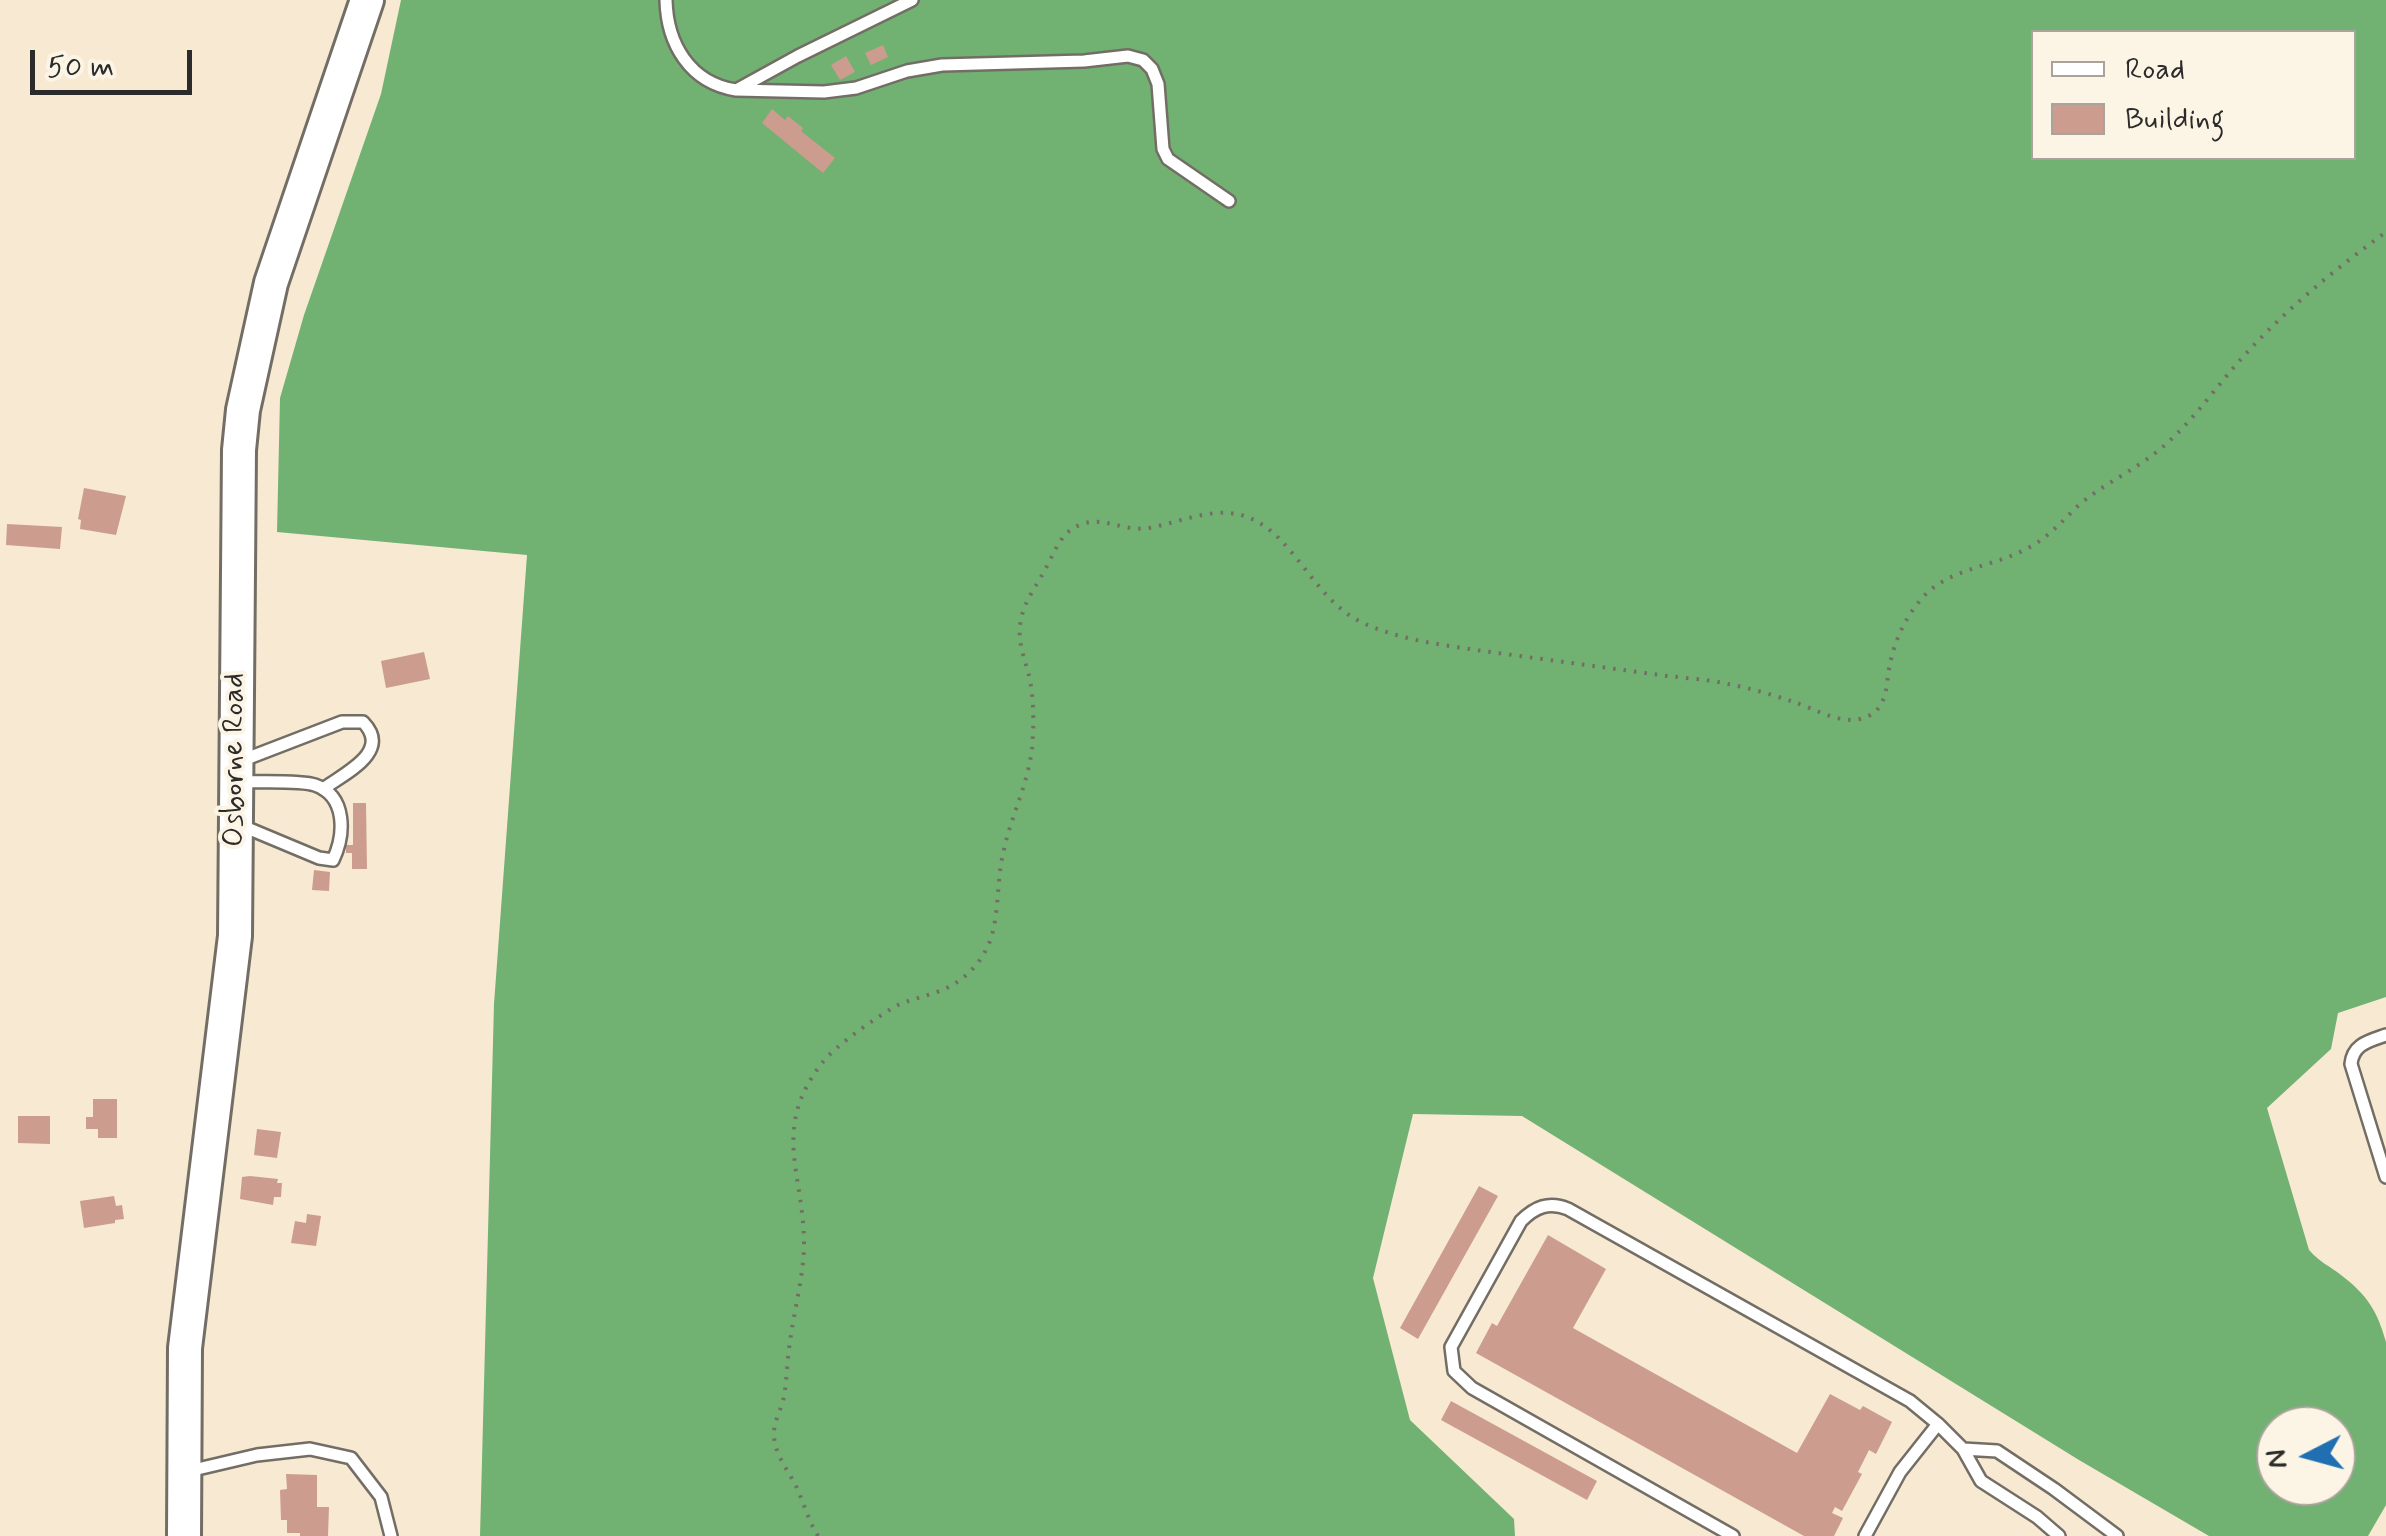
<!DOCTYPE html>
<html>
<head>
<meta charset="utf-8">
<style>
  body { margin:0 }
  #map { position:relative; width:2386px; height:1536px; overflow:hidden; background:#f8e9d2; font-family:Mynerve,sans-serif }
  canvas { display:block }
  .legend { position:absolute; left:2031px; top:30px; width:325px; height:130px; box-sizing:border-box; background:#fcf5e5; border:2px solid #a8a49b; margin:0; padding:12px 18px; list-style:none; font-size:30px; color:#2b2b2b }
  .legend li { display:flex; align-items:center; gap:20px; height:50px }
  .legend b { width:50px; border:2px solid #a8a49b }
  .north { position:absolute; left:2256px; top:1406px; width:100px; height:100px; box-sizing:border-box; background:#fcf5e5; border:2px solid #a8a49b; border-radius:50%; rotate:264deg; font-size:28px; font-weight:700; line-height:40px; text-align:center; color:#2b2b2b }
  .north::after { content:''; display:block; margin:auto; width:35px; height:45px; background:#1f6fb2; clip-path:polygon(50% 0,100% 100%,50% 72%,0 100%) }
  .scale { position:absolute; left:30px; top:50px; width:162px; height:45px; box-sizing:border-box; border:5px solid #2b2b2b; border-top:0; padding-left:12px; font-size:30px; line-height:35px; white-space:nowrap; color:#2b2b2b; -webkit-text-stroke:8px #fcf5e5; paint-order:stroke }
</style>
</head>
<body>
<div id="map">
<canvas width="2386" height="1536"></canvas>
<ul class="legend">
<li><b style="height:12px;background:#fff"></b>Road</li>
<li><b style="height:28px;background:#cc9c8f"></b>Building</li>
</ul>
<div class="north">N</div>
<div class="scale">50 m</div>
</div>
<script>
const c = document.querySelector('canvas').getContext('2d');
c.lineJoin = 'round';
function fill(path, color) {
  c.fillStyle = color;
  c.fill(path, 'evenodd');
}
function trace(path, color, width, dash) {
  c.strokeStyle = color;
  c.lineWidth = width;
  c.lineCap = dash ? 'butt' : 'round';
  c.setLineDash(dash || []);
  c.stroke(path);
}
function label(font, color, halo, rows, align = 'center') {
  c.font = font + ' Mynerve,sans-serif';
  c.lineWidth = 8;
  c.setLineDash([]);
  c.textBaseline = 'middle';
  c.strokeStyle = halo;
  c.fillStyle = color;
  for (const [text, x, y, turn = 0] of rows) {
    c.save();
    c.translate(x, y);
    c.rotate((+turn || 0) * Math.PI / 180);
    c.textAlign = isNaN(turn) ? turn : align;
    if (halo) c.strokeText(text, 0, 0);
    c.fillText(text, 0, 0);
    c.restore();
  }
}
fill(new Path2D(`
  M401,0H2386V997L2338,1013L2331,1049L2267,1108L2309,1250C2321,1263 2328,1265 2341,1275C2367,1295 2377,1310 2386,1342V1505L2368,1536H2209L2079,1460L1522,1116L1413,1114L1373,1278L1410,1420L1514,1519L1515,1536H480L494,1004L527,555L277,532L280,398L304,315L381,94ZM2034,32H2354V158H2034ZM2276,1426H2336V1486H2276Z`), '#71b172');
fill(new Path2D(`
  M883,45L888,57L871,65L865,53Z
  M846,56L855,72L840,80L831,65Z
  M772,109L785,120L788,116L803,128L801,131L835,158L823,173L762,123Z
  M84,488L126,496L116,535L80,529L81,520L78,519Z
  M7,524L62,527L60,549L6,545Z
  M424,652L430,679L386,688L381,661Z
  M353,803H366L367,869H352V853H346V845H353Z
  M314,870L330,872L329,891L312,890Z
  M93,1099H117V1138H98V1129H86V1117H93Z
  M18,1116H50V1144L18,1143Z
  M257,1129L281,1132L277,1158L254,1155Z
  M250,1176L278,1179L277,1183H282L281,1197H274L273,1205L240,1199L242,1177Z
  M1479,1186L1498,1196L1418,1339L1400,1328Z
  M114,1196L116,1206L122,1205L124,1219L115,1220V1223L84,1228L80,1201Z
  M307,1214L321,1216L316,1246L291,1243L295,1221L306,1223Z
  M1548,1235L1606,1269L1573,1328L1797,1453L1830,1394L1860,1410L1863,1406L1892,1422L1876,1454L1869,1450L1858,1472L1862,1474L1842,1511L1835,1507L1832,1513L1843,1518L1834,1536H1804L1476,1353L1492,1323L1497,1326Z
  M1451,1401L1597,1481L1587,1500L1441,1420Z
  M286,1474L317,1475V1507H329L328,1536H300V1533H287V1520H281L280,1490L287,1489Z`), '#cc9c8f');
const lane = new Path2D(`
  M666,0C667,44 690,83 736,90L824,92L856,88L907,71L942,65L1084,61L1128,56L1143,60L1152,69L1158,84L1163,149L1168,159L1229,201
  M738,89L798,56L912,0
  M238,762L342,722H363C392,752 345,773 323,789
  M237,782C255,782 301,780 315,785C347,796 345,835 333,860L319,858L240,825
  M2386,1035C2369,1041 2353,1044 2351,1064L2386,1177
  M1963,1449L1997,1451L2054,1489L2117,1536
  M189,1471L257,1455L310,1449L351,1458L381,1497L391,1536
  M1733,1536L1472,1388L1454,1371L1451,1347L1521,1221C1535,1207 1549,1201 1568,1209L1910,1401L1938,1424L1963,1449L1981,1481L2037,1517L2059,1536
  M1865,1536L1900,1472L1938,1424`);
const secondary = new Path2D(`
  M184,1536L185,1348L235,936L239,450L243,410L271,283L367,0`);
trace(lane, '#736e65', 16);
trace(secondary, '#736e65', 38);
trace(new Path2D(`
  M818,1536C808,1520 804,1503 796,1486C788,1470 775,1455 774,1436C773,1422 781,1411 784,1397C787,1379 787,1360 790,1342C794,1310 803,1280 804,1247C805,1175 770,1130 822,1063C836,1045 878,1016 898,1005C911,999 924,997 937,992C963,983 984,962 992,935C999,909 997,880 1003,854C1010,818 1028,785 1032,748C1034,726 1034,702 1030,680C1026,662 1018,645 1020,626C1022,602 1038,585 1048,564C1057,547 1062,531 1082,524C1104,516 1123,532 1149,528C1171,524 1193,515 1216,513C1288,507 1304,596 1363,623C1400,640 1443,645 1483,651C1542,659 1601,667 1660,675C1682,678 1706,679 1728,684C1750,688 1773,695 1794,702C1813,708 1839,724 1860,719C1869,717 1877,712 1881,704C1888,692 1887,676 1890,664C1895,638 1909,610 1928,592C1956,567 1996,566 2028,548C2049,537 2063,520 2080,504C2105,483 2135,470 2159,450C2192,423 2214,389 2242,358C2285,310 2334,270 2386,232`), '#736e65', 4, [2.5, 8]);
trace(lane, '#fff', 11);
trace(secondary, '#fff', 32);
label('30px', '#2b2b2b', '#fcf5e5', [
  ["Osborne Road",236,760,-90]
]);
</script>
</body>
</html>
